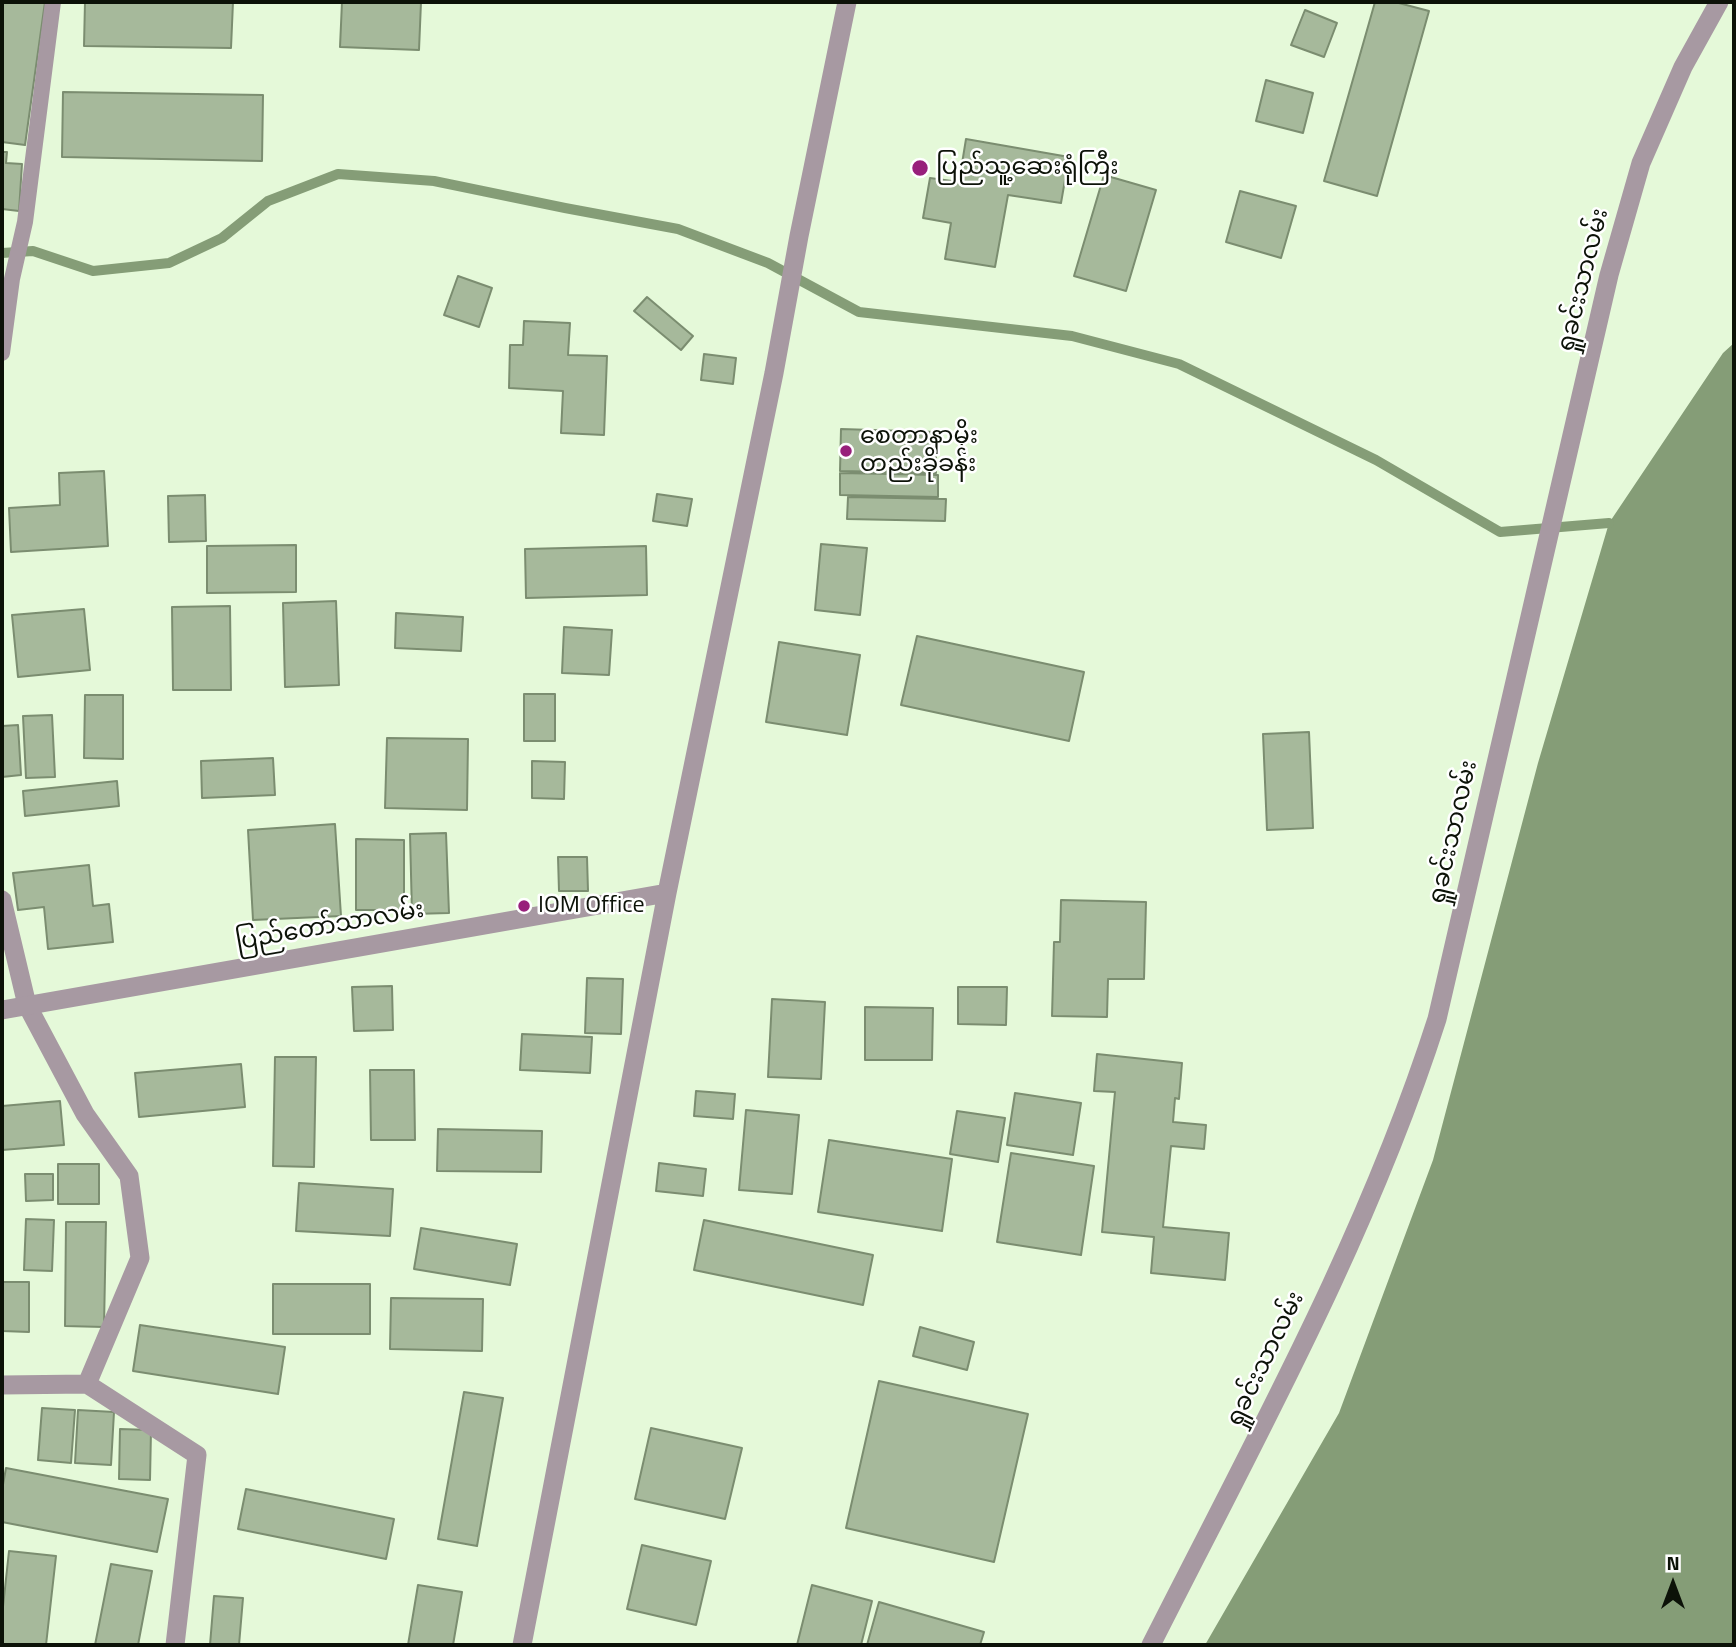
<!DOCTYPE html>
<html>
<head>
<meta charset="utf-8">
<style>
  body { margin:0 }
  #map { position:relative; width:1736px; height:1647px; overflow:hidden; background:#e5f9d9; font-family:"Titillium Web",sans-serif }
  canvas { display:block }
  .frame { position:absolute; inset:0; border:4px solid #0c1208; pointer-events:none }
  .north { position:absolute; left:1638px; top:1549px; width:70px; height:70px; -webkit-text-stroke:5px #fff; paint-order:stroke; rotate:0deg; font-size:19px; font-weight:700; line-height:28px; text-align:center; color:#0c1208 }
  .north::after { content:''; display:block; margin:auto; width:24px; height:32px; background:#0c1208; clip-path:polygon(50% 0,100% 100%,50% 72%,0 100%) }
</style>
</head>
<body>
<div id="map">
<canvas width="1736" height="1647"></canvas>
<div class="frame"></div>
<div class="north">N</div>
</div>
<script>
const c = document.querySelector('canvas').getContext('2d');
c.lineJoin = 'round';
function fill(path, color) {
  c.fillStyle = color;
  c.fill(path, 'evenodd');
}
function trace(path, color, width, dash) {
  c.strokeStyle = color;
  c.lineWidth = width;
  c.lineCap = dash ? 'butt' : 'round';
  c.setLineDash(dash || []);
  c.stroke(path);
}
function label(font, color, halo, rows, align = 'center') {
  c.font = font + ' "Titillium Web","Noto Sans Myanmar",sans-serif';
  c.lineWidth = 5;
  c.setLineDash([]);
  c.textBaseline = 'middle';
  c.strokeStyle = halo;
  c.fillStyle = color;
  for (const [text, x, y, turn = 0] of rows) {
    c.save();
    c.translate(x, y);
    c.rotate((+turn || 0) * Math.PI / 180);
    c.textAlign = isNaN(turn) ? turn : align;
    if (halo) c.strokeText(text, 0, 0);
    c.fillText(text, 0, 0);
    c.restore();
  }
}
fill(new Path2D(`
  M1734,343V1645H1205L1339,1413L1433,1160L1538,763L1609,523L1723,353Z`), '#859d77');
trace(new Path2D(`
  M2,253L33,251L93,271L169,263L222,238L268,201L338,174L434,181L565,208L678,229L768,263L859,312L1072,336L1179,364L1376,460L1500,532L1609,523`), '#859d77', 10);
const building = new Path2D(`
  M2,2H45L25,145L2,142Z
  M85,2H233L231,48L84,46Z
  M342,2H421L419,50L340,47Z
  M1375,2H1395L1429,11L1377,196L1324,181Z
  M1305,10L1337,23L1324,57L1291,45Z
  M1266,80L1313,93L1303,133L1256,121Z
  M63,92L263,95L262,161L62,157Z
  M966,139L1069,157L1061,203L1008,195L995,267L945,259L951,223L923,218L930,178L959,182Z
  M2,152H7L6,163L22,164L19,211L2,209Z
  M1104,175L1156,190L1126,291L1074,276Z
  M1240,191L1296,206L1281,258L1226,242Z
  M458,276L492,288L479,327L444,315Z
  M647,297L693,336L681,350L634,311Z
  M524,321L570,323L568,355L607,356L604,435L561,433L563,391L509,388L510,345H523Z
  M704,354L736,358L733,384L701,380Z
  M841,429L936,432V473L840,471Z
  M104,471L108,546L11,552L9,508L60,505L59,473Z
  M840,473L938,475V497L840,495Z
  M657,494L692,499L687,526L653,521Z
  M205,495L206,541L169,542L168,496Z
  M848,497L946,499L945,521L847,519Z
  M821,544L867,548L860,615L815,610Z
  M296,545V592L207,593V546Z
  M646,546L647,595L526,598L525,549Z
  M336,601L339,685L285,687L283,603Z
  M230,606L231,690H173L172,607Z
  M84,609L90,670L18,677L12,615Z
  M396,613L463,617L461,651L395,648Z
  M564,627L612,630L609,675L562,673Z
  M917,636L1084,672L1069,741L901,705Z
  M779,642L860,655L847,735L766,722Z
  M524,694H555V741H524Z
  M85,695H123V759L84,758Z
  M52,715L55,777L26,778L23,716Z
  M18,725L21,775L2,777V726Z
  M1309,732L1313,828L1267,830L1263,734Z
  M387,738L468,739L467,810L385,808Z
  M273,758L275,795L202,798L201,761Z
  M532,761L565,762L564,799L532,798Z
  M117,781L119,806L25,816L23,791Z
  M335,824L341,916L253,920L248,830Z
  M446,833L449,913L412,914L410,834Z
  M356,839L404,840V910H356Z
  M558,857H587L588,891H559Z
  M89,865L93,906L109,904L113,942L48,949L44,907L18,910L13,873Z
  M1061,900L1146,902L1144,979H1108L1107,1017L1052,1016L1054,942H1060Z
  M587,978L623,979L621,1034L585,1033Z
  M392,986L393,1030L354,1031L352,987Z
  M958,987H1007L1006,1025L958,1024Z
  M772,999L825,1002L821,1079L768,1077Z
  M865,1007L933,1008L932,1060H865Z
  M522,1034L592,1037L590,1073L520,1070Z
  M1097,1054L1182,1063L1179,1099L1175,1098L1173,1122L1206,1125L1204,1149L1171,1146L1163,1227L1229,1233L1225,1280L1151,1273L1154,1237L1102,1232L1115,1092L1094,1091Z
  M275,1057H316L314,1167L273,1166Z
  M241,1064L245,1107L139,1117L135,1073Z
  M370,1070H414L415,1140H371Z
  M696,1091L735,1094L733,1119L694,1116Z
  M1015,1093L1081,1103L1073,1155L1007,1145Z
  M60,1101L64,1145L2,1150V1106Z
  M746,1110L799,1115L792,1194L739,1190Z
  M957,1111L1005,1118L998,1162L950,1154Z
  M438,1129L542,1131L541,1172L437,1171Z
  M829,1140L952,1159L942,1231L818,1212Z
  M1011,1153L1094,1166L1081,1255L997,1242Z
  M659,1163L706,1169L703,1196L656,1191Z
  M58,1164H99V1204H58Z
  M25,1174H53V1200L26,1201Z
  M299,1183L393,1189L390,1236L296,1231Z
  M26,1219L54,1220L52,1271L24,1270Z
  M704,1220L873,1255L863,1305L694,1270Z
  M66,1222H106L104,1327L65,1326Z
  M421,1228L517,1244L510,1285L414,1269Z
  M2,1282H29V1332L2,1331Z
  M273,1284H370V1334H273Z
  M391,1298L483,1299L482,1351L390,1349Z
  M140,1325L285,1347L278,1394L133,1371Z
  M920,1327L974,1342L967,1370L913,1356Z
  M879,1381L1028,1414L994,1562L846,1528Z
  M464,1392L503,1398L477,1546L438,1539Z
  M42,1408L75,1410L71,1463L38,1460Z
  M78,1410L114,1412L111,1465L75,1463Z
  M651,1428L742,1448L725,1519L635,1499Z
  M120,1429L151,1430L150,1480L119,1479Z
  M6,1468L168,1499L157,1552L2,1522V1490Z
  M246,1489L394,1519L386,1559L238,1529Z
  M642,1545L711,1561L696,1625L627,1609Z
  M9,1551L56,1556L46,1645H2V1616Z
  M111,1564L152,1571L138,1645H95Z
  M418,1585L462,1592L453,1645H408Z
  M812,1585L872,1601L861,1645H797Z
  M214,1596L243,1598L239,1645H210Z
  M879,1602L984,1632L980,1645H867Z`);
fill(building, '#a6b99b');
trace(building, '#7b8d70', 2);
trace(new Path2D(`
  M2,353L12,279L25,222L53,2`), '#a799a2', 16);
trace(new Path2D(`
  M2,900L27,1005L85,1114L129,1176L140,1258L87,1384
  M2,1385L87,1384L197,1455L175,1645`), '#a799a2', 19);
trace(new Path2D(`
  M2,1010L667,893
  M522,1645L667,893L774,373L799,236L847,2
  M1151,1645C1254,1441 1367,1238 1437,1019L1609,275L1641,163L1683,67L1719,2`), '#a799a2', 19);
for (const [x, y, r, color] of [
  [920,168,9,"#98207b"],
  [846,451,7,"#98207b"],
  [524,906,7,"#98207b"]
]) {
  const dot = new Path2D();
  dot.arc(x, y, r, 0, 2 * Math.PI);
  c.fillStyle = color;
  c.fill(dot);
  trace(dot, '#fff', 2.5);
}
label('24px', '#0c1208', '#fff', [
  ["ပြည်သူ့ဆေးရုံကြီး",936,168],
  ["စေတာနာမိုး",860,437],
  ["တည်းခိုခန်း",860,465],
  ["IOM Office",538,906]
], 'left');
label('24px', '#0c1208', '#fff', [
  ["ရှုခင်းသာလမ်း",1584,281,-76],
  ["ရှုခင်းသာလမ်း",1454,833,-77],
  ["ပြည်တော်သာလမ်း",330,927,-10],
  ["ရှုခင်းသာလမ်း",1266,1360,-64]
]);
</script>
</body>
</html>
